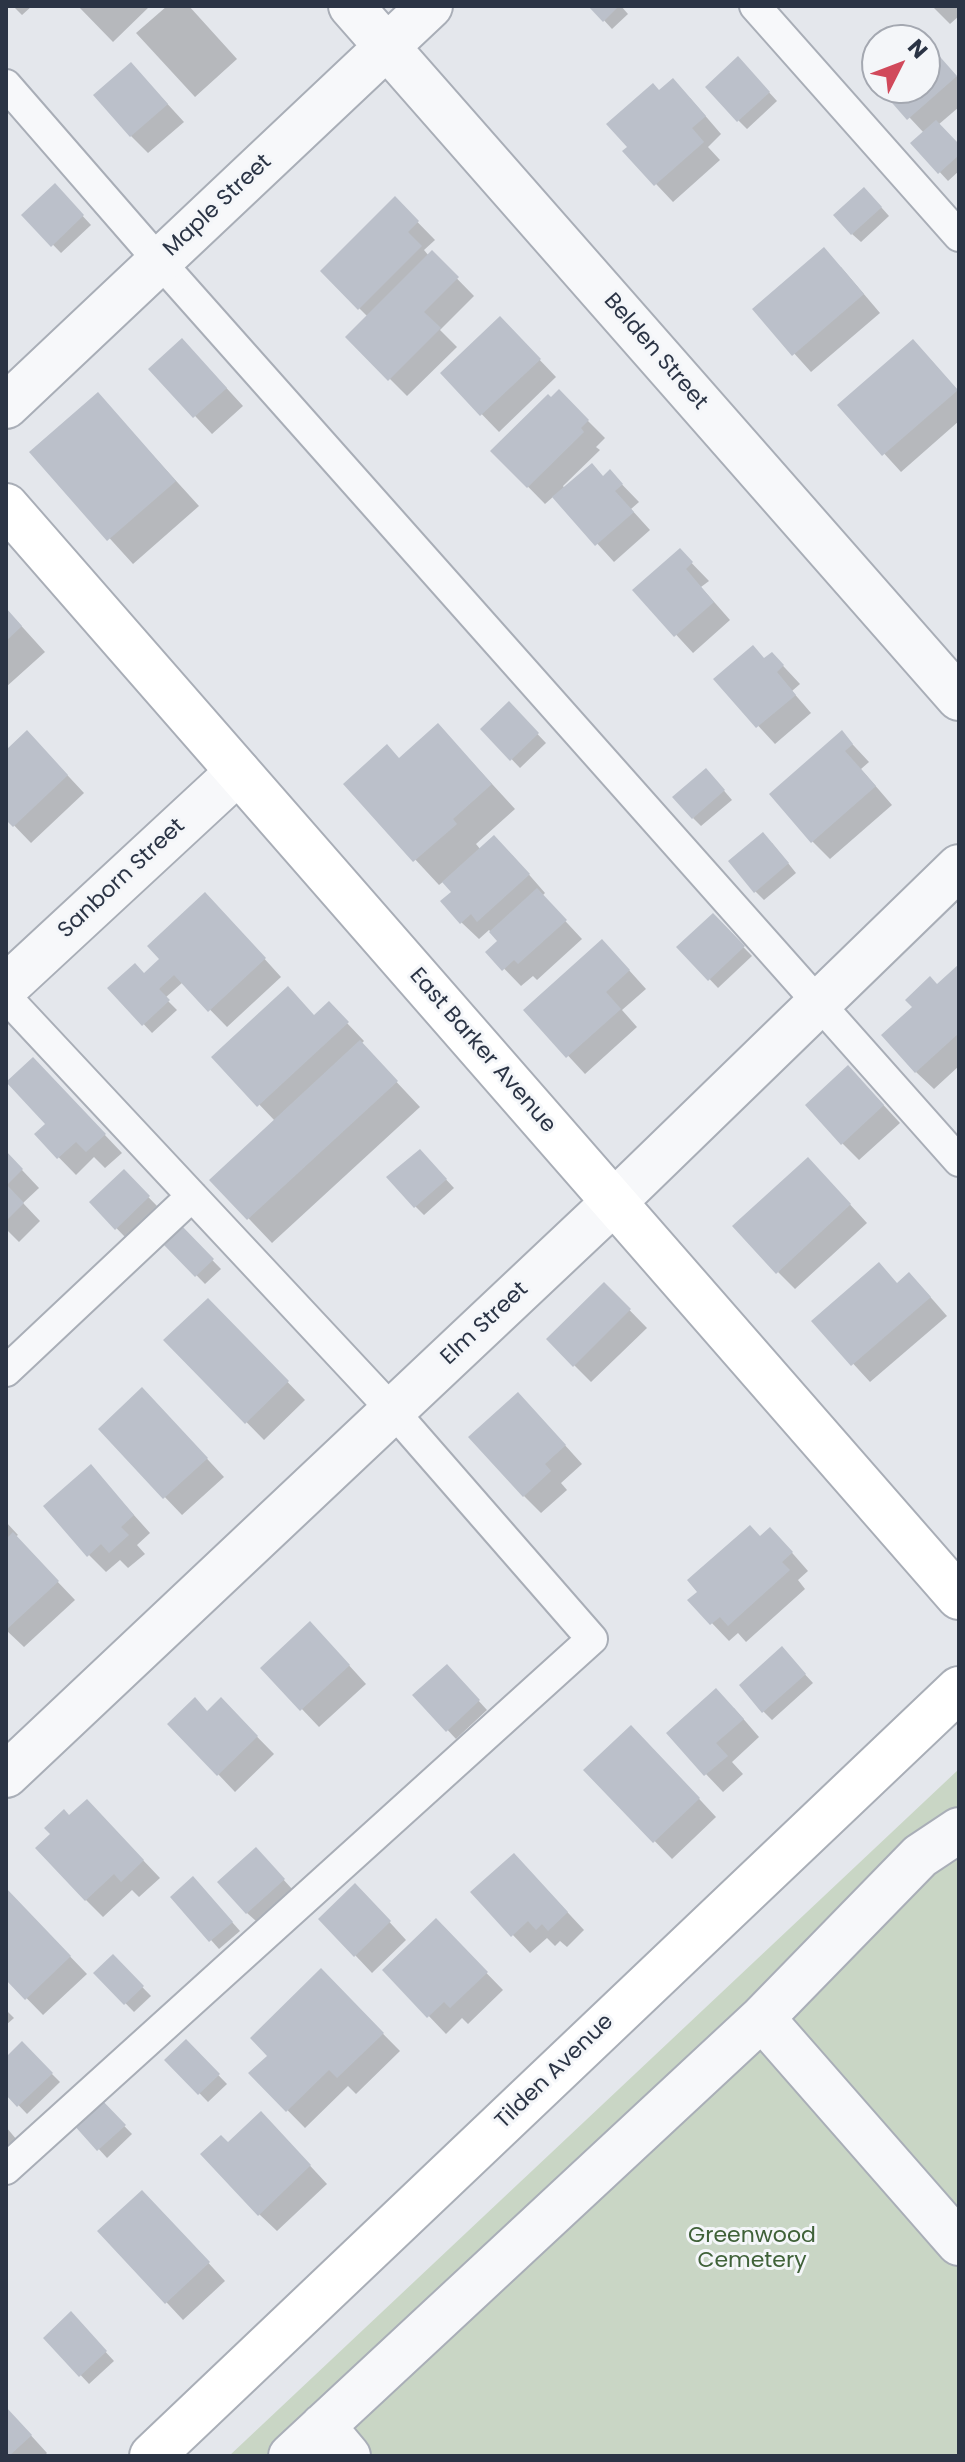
<!DOCTYPE html>
<html>
<head>
<meta charset="utf-8">
<style>
  body { margin:0 }
  #map { position:relative; width:965px; height:2462px; overflow:hidden; background:#e4e7ec; font-family:Poppins,sans-serif }
  canvas { display:block }
  .frame { position:absolute; inset:0; border:8px solid #2b3445; pointer-events:none }
  .north { position:absolute; left:861px; top:24px; width:80px; height:80px; box-sizing:border-box; background:#f4f6f9; border:2px solid #a4a8b1; border-radius:50%; rotate:48deg; font-size:22px; font-weight:700; line-height:32px; text-align:center; color:#2b3445 }
  .north::after { content:''; display:block; margin:auto; width:28px; height:36px; background:#d1495b; clip-path:polygon(50% 0,100% 100%,50% 72%,0 100%) }
</style>
</head>
<body>
<div id="map">
<canvas width="965" height="2462"></canvas>
<div class="frame"></div>
<div class="north">N</div>
</div>
<script>
const c = document.querySelector('canvas').getContext('2d');
c.lineJoin = 'round';
function fill(path, color) {
  c.fillStyle = color;
  c.fill(path, 'evenodd');
}
function trace(path, color, width, dash) {
  c.strokeStyle = color;
  c.lineWidth = width;
  c.lineCap = dash ? 'butt' : 'round';
  c.setLineDash(dash || []);
  c.stroke(path);
}
function label(font, color, halo, rows, align = 'center') {
  c.font = font + ' Poppins,sans-serif';
  c.lineWidth = 6;
  c.setLineDash([]);
  c.textBaseline = 'middle';
  c.strokeStyle = halo;
  c.fillStyle = color;
  for (const [text, x, y, turn = 0] of rows) {
    c.save();
    c.translate(x, y);
    c.rotate((+turn || 0) * Math.PI / 180);
    c.textAlign = isNaN(turn) ? turn : align;
    if (halo) c.strokeText(text, 0, 0);
    c.fillText(text, 0, 0);
    c.restore();
  }
}
fill(new Path2D(`
  M959,1769V2456H229Z`), '#c9d6c5');
fill(new Path2D(`
  M13,6H32L22,15Z
  M78,6H150L113,42Z
  M167,6H189L237,59L195,97L136,33Z
  M591,6H621L628,14L612,29Z
  M932,6H959V16L950,24Z
  M925,42L959,79V107L938,125L959,147V171L948,181L913,143L924,133L882,88H925Z
  M131,64L184,122L148,153L131,136Z
  M746,67L777,101L747,129L738,120Z
  M659,93L690,98L721,134L708,147L720,160L673,202L625,151Z
  M55,186L91,225L61,253L24,215Z
  M873,198L889,216L861,242L852,234Z
  M395,199L435,240L424,250L429,256L432,253L474,296L440,330L457,347L407,396L348,337L368,317L322,271Z
  M841,267L880,313L811,372L754,309Z
  M517,336L556,377L499,432L442,373Z
  M199,358L243,406L212,434L151,369Z
  M930,359L959,392V421L901,472L840,405Z
  M559,392L605,438L596,447L600,450L563,486L565,489L604,478L610,472L639,502L631,509L650,530L614,562L554,496L545,504L493,451Z
  M98,395L199,506L133,564L32,453Z
  M680,551L709,581L701,587L730,620L693,653L635,590Z
  M6,609L45,652L6,687Z
  M772,654L800,684L792,691L811,713L775,744L716,680L765,660Z
  M509,704L546,743L520,768L483,729Z
  M438,725L515,809L476,844L481,850L512,855L545,893L542,896L582,939L537,980L533,976L521,986L488,952L500,941L489,930L479,939L461,922L453,892L444,881L439,885L345,784L400,760Z
  M842,733L869,762L861,769L892,805L830,859L812,841Z
  M44,750L84,793L31,843L6,817V752Z
  M714,779L732,800L701,826L693,818Z
  M772,843L796,873L764,900L755,891Z
  M222,912L281,977L227,1027L183,982L165,998L177,1010L152,1033L110,988L145,975Z
  M713,916L752,956L718,988L679,947Z
  M619,959L646,989L622,1010L637,1027L585,1074L526,1010Z
  M959,967V1066L934,1089L916,1072L937,986Z
  M329,1004L364,1041L361,1044L420,1107L272,1243L212,1180L275,1121L214,1057L315,1017Z
  M50,1077L122,1153L105,1168L94,1157L76,1175L36,1134L47,1124Z
  M865,1085L900,1123L859,1160L842,1143Z
  M6,1153L39,1188L23,1203L40,1221L19,1242L6,1229Z
  M428,1160L454,1188L424,1215L415,1206Z
  M124,1172L157,1206L125,1237L91,1202Z
  M825,1177L867,1223L795,1289L778,1272Z
  M181,1228L221,1269L205,1284L166,1244Z
  M604,1284L647,1328L591,1382L548,1339Z
  M926,1292L947,1316L870,1382L814,1321Z
  M208,1300L305,1400L264,1440L166,1340Z
  M159,1407L224,1477L182,1515L100,1429Z
  M535,1412L582,1464L561,1483L567,1490L541,1513L524,1496Z
  M91,1467L150,1533L137,1545L145,1554L128,1568L120,1560L106,1572L89,1555Z
  M6,1522L18,1535L15,1537L75,1600L24,1647L6,1630Z
  M760,1538L787,1547L808,1571L798,1580L805,1589L746,1642L738,1633L729,1641L690,1600Z
  M327,1641L366,1684L319,1727L263,1668Z
  M790,1658L813,1683L772,1720L763,1711Z
  M455,1675L487,1710L456,1739L415,1695Z
  M221,1700L274,1754L235,1792L218,1774L208,1713Z
  M734,1708L759,1737L732,1762L743,1774L723,1792L668,1734Z
  M648,1744L716,1817L672,1859L586,1770Z
  M70,1818L104,1819L160,1878L139,1897L132,1890L103,1917L86,1900Z
  M264,1858L292,1889L256,1921L247,1913Z
  M531,1873L584,1930L567,1947L560,1941L555,1946L547,1938L530,1953L473,1893Z
  M201,1887L240,1931L219,1949L173,1897Z
  M6,1890L87,1974L43,2015L6,1977Z
  M372,1903L406,1940L372,1973L321,1919Z
  M436,1921L503,1990L468,2024L462,2018L446,2034L385,1970Z
  M113,1957L151,1996L134,2012L96,1973Z
  M321,1971L400,2051L356,2094L348,2086L305,2128L251,2073L269,2056Z
  M6,2010L14,2018L6,2025Z
  M186,2042L227,2084L208,2102L167,2060Z
  M22,2044L60,2082L27,2114L6,2092V2059Z
  M100,2101L132,2134L107,2158L76,2124Z
  M6,2127L17,2140L6,2149Z
  M278,2131L327,2184L277,2231L259,2214Z
  M159,2209L225,2281L183,2320L100,2231Z
  M79,2323L114,2361L89,2384L46,2338Z
  M6,2408L47,2453L44,2456H6Z`), '#0003');
fill(new Path2D(`
  M588,6H619L603,22Z
  M919,33L957,76L907,120L879,88H925V40H911Z
  M738,56L770,92L737,122L705,87Z
  M131,62L168,104L130,137L93,95Z
  M673,78L706,116L692,128L704,142L654,186L622,151L627,147L606,124L653,83L659,90Z
  M936,120L959,144V155L938,174L910,143Z
  M55,183L84,215L51,247L21,215Z
  M864,187L882,207L851,235L833,215Z
  M395,196L419,221L408,232L422,246L358,310L320,271Z
  M824,247L864,294L792,356L752,309Z
  M432,250L459,277L424,312L441,328L388,381L345,337Z
  M500,316L541,359L480,416L440,373Z
  M182,338L227,388L193,418L148,369Z
  M913,339L958,390L882,456L837,405Z
  M559,389L589,420L581,428L584,432L527,488L490,451L548,394L551,397Z
  M98,392L176,481L107,541L29,452Z
  M592,463L603,476L610,469L623,484L615,491L634,512L595,546L552,497Z
  M680,548L693,562L686,569L714,602L674,637L632,590Z
  M6,608L22,626L6,641Z
  M753,645L764,658L772,652L784,665L777,672L796,695L756,728L713,679Z
  M509,701L539,733L510,761L480,729Z
  M438,723L492,784L453,819L457,824L413,862L343,784L387,744L399,758Z
  M27,730L68,775L13,827L6,820V750Z
  M842,730L853,744L845,751L876,786L811,843L769,794Z
  M706,768L725,790L692,819L672,797Z
  M763,832L789,863L754,893L728,861Z
  M494,835L530,874L477,922L471,914L460,924L440,901L451,892L442,882Z
  M537,888L567,920L518,964L514,960L502,971L485,952L497,941L489,932Z
  M205,892L266,958L208,1012L174,975L159,989L170,1000L142,1026L107,988L135,963L144,973L159,959L147,946Z
  M713,913L745,946L708,981L676,947Z
  M602,939L630,970L606,992L621,1009L566,1058L523,1010Z
  M959,964L957,1006L959,1033L915,1073L881,1035L912,1007L905,1000L930,976L937,984Z
  M288,986L314,1015L329,1001L349,1022L257,1107L211,1057Z
  M360,1040L398,1081L247,1220L209,1180Z
  M33,1057L106,1134L86,1152L76,1142L57,1159L34,1134L45,1124L6,1082Z
  M848,1065L884,1105L841,1145L805,1105Z
  M420,1149L447,1179L414,1208L386,1177Z
  M6,1151L23,1169L7,1185L24,1203L6,1221Z
  M808,1157L851,1204L776,1274L732,1226Z
  M124,1169L150,1196L115,1230L89,1202Z
  M181,1225L214,1259L195,1277L163,1244Z
  M879,1262L897,1283L909,1272L931,1297L851,1366L811,1321Z
  M604,1282L631,1309L573,1367L546,1339Z
  M208,1298L289,1381L245,1424L163,1340Z
  M142,1387L208,1458L163,1499L98,1429Z
  M518,1392L566,1445L545,1464L551,1471L523,1497L468,1437Z
  M91,1464L134,1515L121,1527L129,1535L109,1553L101,1544L87,1557L43,1506Z
  M750,1525L760,1536L770,1527L793,1552L782,1562L790,1570L728,1626L720,1617L710,1625L687,1600L697,1592L687,1580Z
  M13,1532L59,1581L6,1630V1539Z
  M310,1621L350,1665L300,1711L260,1668Z
  M782,1646L806,1674L762,1713L739,1685Z
  M447,1664L480,1700L446,1732L412,1695Z
  M716,1688L744,1719L716,1743L728,1756L704,1776L666,1733Z
  M195,1697L207,1711L221,1697L258,1736L217,1776L167,1724Z
  M631,1725L700,1798L653,1843L583,1770Z
  M87,1799L144,1860L121,1882L114,1874L85,1901L35,1848L50,1834L44,1828L64,1809L69,1815Z
  M256,1847L285,1879L246,1914L217,1882Z
  M514,1853L568,1912L548,1931L542,1924L536,1930L528,1921L511,1937L470,1892Z
  M193,1876L233,1922L209,1942L170,1897Z
  M355,1883L391,1921L354,1957L318,1919Z
  M6,1888L71,1956L25,2000L6,1980Z
  M436,1918L488,1972L450,2008L444,2002L427,2018L382,1970Z
  M113,1954L144,1986L124,2005L93,1973Z
  M321,1968L384,2033L337,2078L329,2070L286,2112L248,2073L267,2056L250,2038Z
  M186,2039L220,2074L198,2095L164,2060Z
  M22,2041L53,2073L17,2107L6,2095V2057Z
  M100,2098L126,2125L97,2151L73,2124Z
  M261,2111L311,2165L258,2216L200,2154L221,2135L228,2142Z
  M142,2190L210,2262L165,2304L97,2231Z
  M71,2311L107,2351L79,2377L43,2338Z
  M6,2407L32,2435L9,2456H6Z`), '#bbc0ca');
const lane = new Path2D(`
  M755,6L959,236
  M6,85L160,262L959,1161
  M6,997L393,1411L592,1639L6,2169
  M6,1371L192,1196`);
const street = new Path2D(`
  M351,6L959,698
  M6,406L430,6
  M6,987L238,772
  M6,1775L614,1202L959,867
  M762,2018L959,2243
  M323,2426L348,2456
  M291,2456L762,2018L920,1856L959,1830`);
const secondary = new Path2D(`
  M6,506L959,1597
  M152,2456L959,1689`);
trace(lane, '#a9aeb7', 34);
trace(street, '#a9aeb7', 48);
trace(secondary, '#a9aeb7', 48);
trace(lane, '#f7f8fa', 30);
trace(street, '#f7f8fa', 44);
trace(secondary, '#fff', 44);
label('22px', '#2b3445', '#f4f6f9', [
  ["Maple Street",218,206,-43],
  ["Belden Street",655,352,49],
  ["Sanborn Street",122,879,-43],
  ["East Barker Avenue",482,1051,49],
  ["Elm Street",485,1324,-43],
  ["Tilden Avenue",555,2072,-44]
]);
label('22px', '#3f6138', '#f4f6f9', [
  ["Greenwood",752,2236],
  ["Cemetery",752,2261]
]);
</script>
</body>
</html>
